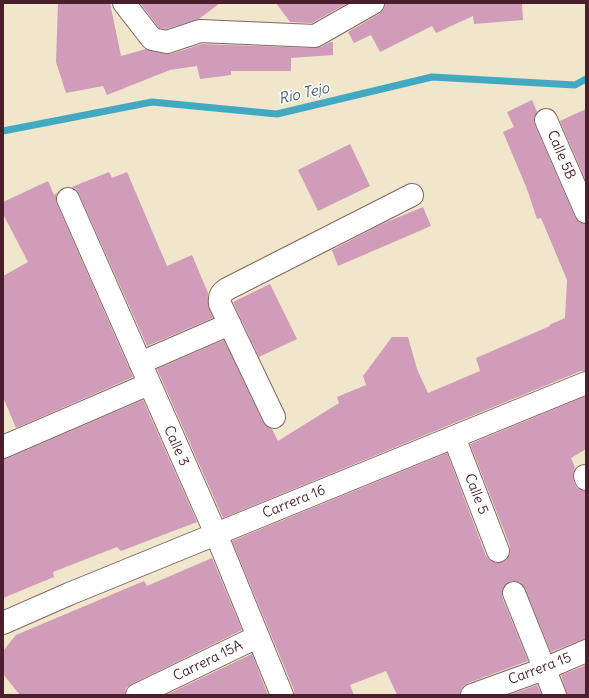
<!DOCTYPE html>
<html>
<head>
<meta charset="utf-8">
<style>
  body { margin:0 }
  #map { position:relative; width:589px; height:698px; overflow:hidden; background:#efe6cb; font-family:Delius,sans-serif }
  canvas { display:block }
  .frame { position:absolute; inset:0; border:4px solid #4a1f2b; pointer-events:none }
</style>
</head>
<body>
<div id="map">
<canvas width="589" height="698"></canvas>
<div class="frame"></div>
</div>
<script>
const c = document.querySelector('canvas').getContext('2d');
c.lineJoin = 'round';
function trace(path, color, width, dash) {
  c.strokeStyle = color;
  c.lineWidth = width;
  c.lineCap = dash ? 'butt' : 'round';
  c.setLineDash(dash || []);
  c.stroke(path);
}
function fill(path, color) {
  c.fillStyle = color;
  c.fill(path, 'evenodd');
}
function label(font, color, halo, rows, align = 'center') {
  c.font = font + ' Delius,sans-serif';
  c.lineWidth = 3;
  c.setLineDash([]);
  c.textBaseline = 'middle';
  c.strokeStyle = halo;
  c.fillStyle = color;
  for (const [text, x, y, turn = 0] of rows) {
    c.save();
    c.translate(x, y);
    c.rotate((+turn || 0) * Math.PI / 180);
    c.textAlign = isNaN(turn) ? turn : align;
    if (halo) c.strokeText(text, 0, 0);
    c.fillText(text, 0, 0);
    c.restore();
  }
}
trace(new Path2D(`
  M3,131L152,102L277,114L432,77L575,85L586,79`), '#43a9c3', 7);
fill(new Path2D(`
  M58,3H110L121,56L146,49L165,54H171L202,44L314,48L321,47L330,42H333V55L291,58V71H231V75L200,79L197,66L170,70L107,95L103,86L66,93L56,62Z
  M140,3H220L199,19L166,29L159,28Z
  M276,3H348L312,23L290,22Z
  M385,3H522L523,20L474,24L473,16L436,33L432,26L380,52L371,35L354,43L348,32L379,14L384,9Z
  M532,100L537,112L534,118L535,125L575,217L579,222L586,224V371H581L223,518L157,369L224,340L263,422L267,427L272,429L278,441L339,403L337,397L366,385L363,376L392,337H408L417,369L428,393L480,371L476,358L550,326L549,325L565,318L567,280L541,218L537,219L527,189L503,132L514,127L507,112Z
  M586,109V181L560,121Z
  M350,144L370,186L318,211L298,170Z
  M109,172L112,178L127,172L167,266L192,255L208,293V305L213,318L147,346L79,194L76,189L72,187Z
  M48,181L54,195L57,193L56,198L57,204L133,377L16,428L3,397V276L28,262L3,214V202Z
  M423,207L431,226L338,266L332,250L382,224Z
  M270,284L297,339L259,357L233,302Z
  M586,396V449L571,458L575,468L573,474L574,483L577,488L585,491L586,494V639L581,640L551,652L525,588L521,583L515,581H510L504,586L502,592V597L528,661L468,683L462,687L460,695H397L386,671L350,685L354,695H294V690L232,541L447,453L486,556L490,560L496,563L503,562L507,559L510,553V546L470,444Z
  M143,400L197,522L121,551L117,547L53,572L54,577L3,598V459L8,458Z
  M212,558L242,630L132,684L126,688L125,695H20L3,674V651L16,635L144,581L147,586Z
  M252,654L268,695H166Z
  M586,665V695H567L561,675Z
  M537,685L542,695H509Z`), '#d19cb9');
const minor = new Path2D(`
  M124,3L152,39L167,42L200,31L315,36L373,3
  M546,120L586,212
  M68,199L216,534L282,695
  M140,363L230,324
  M274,417L220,304C219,296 221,293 227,289L412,195
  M454,437L498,551
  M3,447L149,384
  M585,476L586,479
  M514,593L555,695
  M3,623L69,594L586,383
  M137,695L257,637
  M472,695L544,669L586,651`);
trace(minor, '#846563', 24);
trace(minor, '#fff', 22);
label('14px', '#4a1f2b', '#fff', [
  ["Calle 5B",561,155,67],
  ["Calle 3",176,446,66],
  ["Calle 5",476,494,69],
  ["Carrera 16",294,502,-22],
  ["Carrera 15A",208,661,-26],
  ["Carrera 15",540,669,-21]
]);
label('italic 15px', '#475d6f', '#fff', [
  ["Rio Tejo",304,94,-13]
]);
</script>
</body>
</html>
